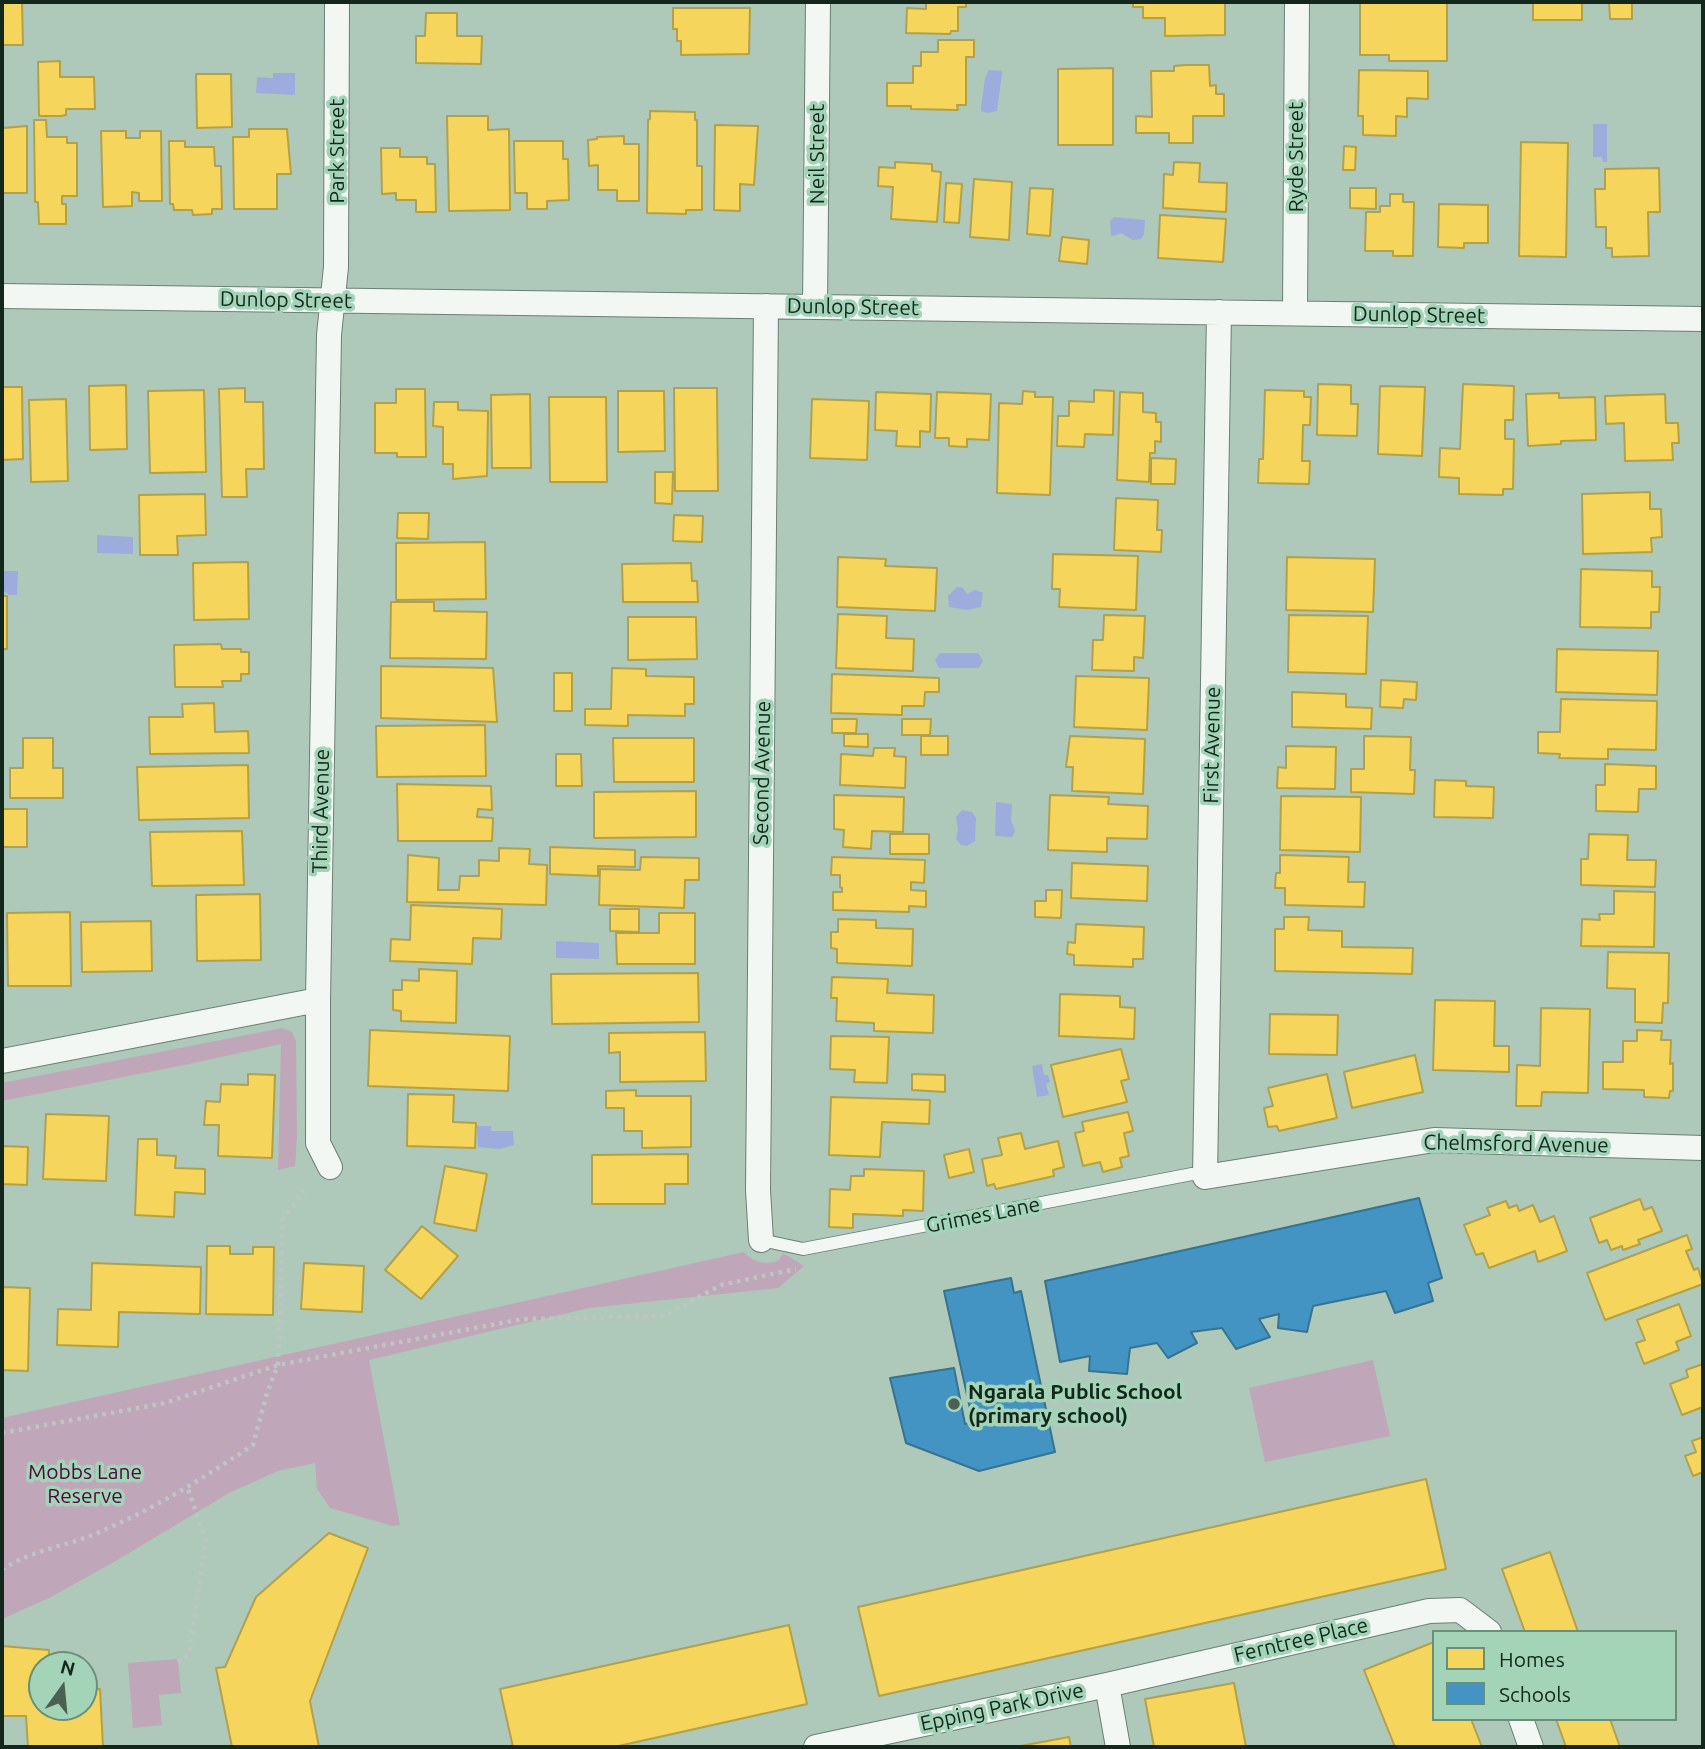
<!DOCTYPE html>
<html>
<head>
<meta charset="utf-8">
<style>
  body { margin:0 }
  #map { position:relative; width:1705px; height:1749px; overflow:hidden; background:#aec9b9; font-family:Ubuntu,sans-serif }
  canvas { display:block }
  .frame { position:absolute; inset:0; border:4px solid #14271c; pointer-events:none }
  .legend { position:absolute; left:1432px; top:1630px; width:245px; height:91px; box-sizing:border-box; background:#a3d4b7; border:2px solid #6a8f79; margin:0; padding:9px 12px; list-style:none; font-size:21px; color:#14271c }
  .legend li { display:flex; align-items:center; gap:14px; height:35px }
  .legend b { width:35px; border:2px solid #6a8f79 }
  .north { position:absolute; left:28px; top:1651px; width:70px; height:70px; box-sizing:border-box; background:#a3d4b7; border:2px solid #6a8f79; border-radius:50%; rotate:15deg; font-size:19px; font-weight:700; line-height:28px; text-align:center; color:#14271c }
  .north::after { content:''; display:block; margin:auto; width:24px; height:32px; background:#4a6053; clip-path:polygon(50% 0,100% 100%,50% 72%,0 100%) }
</style>
</head>
<body>
<div id="map">
<canvas width="1705" height="1749"></canvas>
<div class="frame"></div>
<ul class="legend">
<li><b style="height:19px;background:#f6d55c"></b>Homes</li>
<li><b style="height:19px;background:#4393c3"></b>Schools</li>
</ul>
<div class="north">N</div>
</div>
<script>
const c = document.querySelector('canvas').getContext('2d');
c.lineJoin = 'round';
function fill(path, color) {
  c.fillStyle = color;
  c.fill(path, 'evenodd');
}
function trace(path, color, width, dash) {
  c.strokeStyle = color;
  c.lineWidth = width;
  c.lineCap = dash ? 'butt' : 'round';
  c.setLineDash(dash || []);
  c.stroke(path);
}
function label(font, color, halo, rows, align = 'center') {
  c.font = font + ' Ubuntu,sans-serif';
  c.lineWidth = 7;
  c.setLineDash([]);
  c.textBaseline = 'middle';
  c.strokeStyle = halo;
  c.fillStyle = color;
  for (const [text, x, y, turn = 0] of rows) {
    c.save();
    c.translate(x, y);
    c.rotate((+turn || 0) * Math.PI / 180);
    c.textAlign = isNaN(turn) ? turn : align;
    if (halo) c.strokeText(text, 0, 0);
    c.fillText(text, 0, 0);
    c.restore();
  }
}
fill(new Path2D(`
  M282,1028L292,1032L296,1041L297,1137L295,1166L278,1170L281,1044L184,1065L2,1101V1083Z
  M744,1252C753,1262 766,1266 779,1260L783,1253L804,1266L778,1288L589,1308L369,1360L400,1525L393,1526L330,1508L317,1489L315,1463L278,1471L229,1493L114,1562L49,1598L2,1619V1418Z
  M1373,1360L1390,1436L1265,1462L1249,1388Z
  M178,1659L181,1693L159,1695L162,1725L133,1728L128,1663Z`), '#bfa6b9');
fill(new Path2D(`
  M989,70L1002,71V74L997,111L988,113L981,111V108L985,78Z
  M273,73H295V95L256,93L257,77L273,78Z
  M1593,124H1607V162H1603L1602,157H1593Z
  M1114,217L1145,220L1144,234L1141,239L1133,240L1121,233L1114,236L1111,235L1110,221Z
  M97,535L133,537V554L97,553Z
  M2,571H18L17,595H9L2,589Z
  M957,587L963,588L967,594L975,590L983,593L981,607L967,610L949,607L948,596Z
  M940,653H978L983,661L979,668H939L935,660Z
  M996,802L1012,804L1011,820L1015,831L1012,837L995,836Z
  M962,810L972,812L976,818L975,841L967,846L961,845L956,839L958,829L956,817Z
  M556,941L599,943V959L556,958Z
  M1042,1064L1044,1075H1048L1050,1082L1046,1084L1049,1095L1037,1097L1032,1066Z
  M477,1126H491V1131H513L514,1145L499,1149L478,1147Z`), '#9dacdd');
const homes = new Path2D(`
  M926,2H966V7H958V31H951L950,34L906,33L907,8L926,9Z
  M1133,2H1225V35L1165,36V18H1143V7H1133Z
  M1360,2H1447V61H1389V55H1360Z
  M1533,2H1582V20H1533Z
  M1609,2H1632V19H1610Z
  M2,3H22L23,45H2Z
  M673,8H750L749,54L681,55V41H677V29H673Z
  M426,13H457V36H482L481,64L416,63V36H425Z
  M938,40H974V57H966V105H957L958,110L911,109V106H887V83H913V66H921V52H938Z
  M60,61V77H94L95,109H66V115L61,116H39L38,62Z
  M1186,65H1209L1210,86L1216,85V94H1224V116H1193V143H1169V133H1136V116L1152,117L1151,71H1174V66Z
  M1113,68V145H1058V69Z
  M1359,70L1428,71V99L1407,98V117L1396,116V136L1363,135V116H1358Z
  M196,74H231L232,127L197,128Z
  M2,109L3,128L27,126V193H2Z
  M650,111L695,112V120H697V166H702V210H686V214L647,213L648,120L650,119Z
  M447,116H488V130L509,129L510,210L449,211Z
  M34,120H46L47,137H67V143H77V196H62V204H66V224H39L38,202H35Z
  M715,125L758,126L754,185L740,184V211L714,210Z
  M249,129H287L291,174H277V209H234L233,137H249Z
  M101,131H126V138H140V131H161L162,201H139V193L132,192V206L103,207Z
  M624,136V144H639V201H617V190H598V165L589,166L588,140L597,139V137Z
  M169,141H185V147H214L215,166H221L222,209H212V214L193,215L192,210H174L173,204H170Z
  M514,141H563V159H568L569,200L547,201V209H527V193H515Z
  M1521,142L1568,143L1566,257L1519,256Z
  M1344,146L1356,147L1355,170H1343Z
  M381,148H400V157H427V164H435L436,212H416V200H396V193L382,194Z
  M895,162L932,164V171L941,172L937,222L891,219L893,187L878,186L879,167L895,168Z
  M1174,162L1200,163L1199,182L1227,183L1226,212L1163,208L1164,174L1173,175Z
  M1659,168L1660,212H1648L1649,256L1612,257V248H1606V227H1596L1595,189H1605V169Z
  M974,179L1012,182L1009,240L970,237Z
  M946,183L962,184L959,223L944,222Z
  M1030,188L1053,189L1050,236L1027,234Z
  M1350,188H1376V209L1350,208Z
  M1390,194H1403V202H1414L1413,256H1393V251H1365L1366,212H1380V206H1390Z
  M1439,204L1488,205V243H1464V248L1438,247Z
  M1160,215L1226,219L1223,262L1158,258Z
  M1062,237L1089,240L1087,264L1059,261Z
  M1318,384L1351,385V404H1358L1357,436L1317,435Z
  M1463,384L1514,386L1513,420H1505V439H1514L1513,489H1503V495L1459,494V478L1439,477L1440,448L1460,449Z
  M126,385L127,449L90,450L89,386Z
  M1380,386L1425,387L1422,456L1378,454Z
  M2,387H22L23,459L2,460Z
  M245,388V402H263L264,469H246L247,497H222L219,389Z
  M674,388H717L718,491H675Z
  M396,389H425L426,457H397V453H375V403H396Z
  M204,390L206,472L150,473L148,391Z
  M1094,390L1114,391L1113,435L1085,434L1084,447L1057,446L1058,416H1069V401L1094,402Z
  M1265,390L1304,391V397H1311L1310,425H1303L1302,461H1310L1309,484L1258,483L1259,459H1263Z
  M618,391H664L665,451L618,452Z
  M1023,391L1035,392V397H1053L1050,495L997,493L999,403L1022,404Z
  M876,392L931,394L930,432L920,431V447L896,446L897,431L875,430Z
  M937,392L991,394L989,440L967,439V447L949,446V438H935Z
  M1120,392L1143,393V412L1156,413V422H1161V442L1155,441V453H1150L1149,482L1117,480Z
  M1559,393V398L1595,397L1596,440L1561,441V444L1528,446L1526,394Z
  M530,394L531,468H492L491,395Z
  M1665,394L1666,423H1678L1679,443H1672L1673,460L1625,461L1624,423L1606,424L1605,396Z
  M549,397H606L607,482H550Z
  M66,399L68,481L31,482L29,400Z
  M812,399L869,401L867,460L810,458Z
  M434,402H458V410L488,411L487,476L453,479V464H443V427L433,426Z
  M1151,458L1176,459L1175,484H1151Z
  M655,472H673L672,504L655,503Z
  M1650,492V509H1661L1662,537L1651,538L1652,552L1583,554L1582,494Z
  M205,494L206,535L177,536L178,555H140L139,495Z
  M1116,498L1158,500L1157,530H1162L1161,552L1114,550Z
  M398,513H429L428,539L397,538Z
  M674,515L703,516L702,542L673,541Z
  M485,542L486,599L396,600V543Z
  M1053,554L1138,556L1136,610L1059,607L1060,589H1052Z
  M838,557L886,559L885,566L937,568L935,611L837,607Z
  M1287,557L1375,559L1373,612L1286,610Z
  M248,562L249,619L194,620L193,563Z
  M691,563L692,581H697L698,602H623L622,564Z
  M1581,569L1652,571V587H1660L1659,612H1651V628L1580,627Z
  M2,596H7V649H2Z
  M391,602H434V611L487,612L486,659L390,658Z
  M838,614L887,616L886,638L914,639L913,671L836,668Z
  M1104,615L1145,616L1143,658L1134,657V671L1092,670L1093,640H1103Z
  M1289,615L1368,616L1366,674L1288,672Z
  M628,617H696L697,659L628,660Z
  M221,644L222,649H241V652H249V674H241V681H222L223,687H175L174,645Z
  M1557,649L1658,651L1657,695L1556,692Z
  M381,666L493,668L497,722L381,718Z
  M612,668L646,669V676L694,677V704H685V716L628,715V726L585,725V709H611Z
  M554,673H572V711H554Z
  M832,674L939,678V692H925L924,706H902V715L831,713Z
  M1076,676L1149,678L1147,730L1074,727Z
  M1381,680L1417,682L1416,700L1404,699L1403,708L1380,707Z
  M1292,692L1346,694V707L1372,708L1371,729L1292,727Z
  M1561,699L1657,701L1656,750L1608,749V759L1559,758L1560,754L1538,753V732H1560Z
  M214,703L215,732L248,731L249,753L150,754L149,717H183L182,704Z
  M832,719H857L856,733H832Z
  M902,719H931L930,735H902Z
  M485,725L486,776L377,777L376,726Z
  M844,734H868V747L844,746Z
  M921,736H948V755H921Z
  M1070,736L1145,739L1143,794L1072,791L1073,767H1066Z
  M1364,736L1411,737L1410,770H1415L1414,794L1351,792V769H1364Z
  M23,738H53V768H63V798H10V768H23Z
  M613,738H694V782H614Z
  M1286,746L1336,747L1335,789L1277,788L1278,767L1286,768Z
  M874,748H895L894,756L906,757L905,788L840,785L841,754L873,756Z
  M556,754H581L582,786H556Z
  M1605,764L1656,766V789H1639L1638,812L1596,811V785H1605Z
  M248,765L249,818L139,820L137,767Z
  M1435,780L1466,781V786L1494,787L1493,818L1434,817Z
  M397,784L491,786L492,810L478,809L477,817L493,818L492,841H398Z
  M696,791V837L594,838V792Z
  M834,795L904,797L903,832L872,831L871,849L843,847L844,830L834,829Z
  M1050,795L1109,797L1108,804L1148,806L1147,839L1107,838V852L1048,850Z
  M1281,796L1361,797L1360,852L1280,850Z
  M2,809H27V847H2Z
  M242,831L244,885L152,886L150,832Z
  M890,834H929V854H890Z
  M1589,834L1628,835L1627,860H1656L1655,887L1581,885V859H1588Z
  M550,847L635,850V867L598,866V876L550,874Z
  M499,848L530,849L529,864L547,865L546,905L407,902L408,855L439,858L438,890H459L460,876H479V860L499,861Z
  M1280,855L1349,857L1348,882H1365L1364,907L1285,905V888H1275L1276,873H1280Z
  M641,857L699,858V880H685L684,908L599,905L600,869L640,870Z
  M832,857L925,860L924,883L911,882V890L926,891V907L909,906V912L833,910V892H842V888L840,887V875H831Z
  M1072,863L1148,866L1147,901L1071,898Z
  M1046,890H1062L1061,918L1035,917V901H1046Z
  M1614,891L1655,892L1654,947L1581,946L1582,919L1600,920L1599,914H1614Z
  M260,894L261,960L197,961L196,895Z
  M411,905L502,909L501,939L473,938L472,964L390,961L391,939L410,940Z
  M610,909H639V932L610,931Z
  M70,912L71,986H8L7,913Z
  M659,913H695V964H617L616,933H659Z
  M1284,917H1309L1308,930L1342,931V947L1413,948L1412,974L1275,971V929H1284Z
  M838,919L876,920V928L913,929L912,966L837,963V949L831,948V932H838Z
  M151,921L152,971L82,972L81,922Z
  M1076,924L1144,927L1143,959H1133V967L1074,965V955L1067,954L1068,942L1075,943Z
  M1608,952L1669,953L1668,1003H1663L1662,1023L1635,1022V989L1607,988Z
  M419,969L457,971L456,1023L401,1021V1011L393,1010V990H402V980L419,981Z
  M698,973L699,1022L552,1024L551,974Z
  M832,977L888,979L887,993L934,995L933,1033L874,1031V1023L836,1021L837,998H831Z
  M1060,994L1120,996V1007L1135,1008L1134,1039L1059,1036Z
  M1435,1000L1495,1001L1494,1046H1509V1072L1433,1070Z
  M1541,1008L1590,1009L1588,1093L1542,1092L1541,1106H1516L1517,1065L1540,1066Z
  M1270,1014L1338,1015L1337,1055L1269,1054Z
  M370,1030L510,1036L508,1091L368,1086Z
  M1637,1030L1662,1031L1661,1040H1671L1670,1064L1673,1063V1091H1670L1669,1098L1644,1097V1090L1603,1089V1062H1623V1041H1637Z
  M705,1032L706,1081L620,1082V1052L609,1053V1033Z
  M831,1036L889,1037L887,1083L854,1082L855,1070L830,1069Z
  M1121,1049L1129,1079L1121,1081L1127,1102L1063,1117L1051,1065Z
  M1415,1055L1423,1092L1352,1108L1344,1072Z
  M248,1074L275,1075L272,1158L218,1156L219,1125H204L206,1101L220,1102L221,1084L248,1085Z
  M912,1074L945,1075V1092L912,1090Z
  M1327,1074L1337,1118L1279,1131L1277,1126L1268,1127L1264,1108L1273,1106L1268,1088Z
  M636,1090V1096H691V1147L642,1148V1131H624V1108H606V1091Z
  M408,1094L454,1095L453,1122L476,1123L475,1148L407,1146Z
  M831,1097L930,1100L929,1124L882,1122L880,1157L829,1155Z
  M1128,1112L1133,1131L1124,1133L1129,1156L1120,1158L1122,1167L1103,1172L1100,1162L1083,1166L1075,1133L1084,1131L1082,1122Z
  M46,1114L109,1116L106,1181L43,1179Z
  M1021,1133L1025,1149L1058,1141L1064,1167L1053,1170L1054,1176L996,1189L994,1184L987,1186L982,1159L1002,1155L998,1138Z
  M138,1139H157V1155L176,1156L175,1168L205,1169V1194L175,1192L174,1217L135,1215Z
  M2,1146L28,1147L27,1185L2,1184Z
  M969,1149L974,1172L949,1178L944,1155Z
  M688,1154V1184H665V1204H592V1155Z
  M445,1166L487,1174L476,1231L434,1223Z
  M864,1169L924,1171L923,1211L903,1210V1216L853,1214V1228L829,1227L830,1189L850,1190L851,1176H864Z
  M1640,1199L1644,1210L1652,1207L1662,1231L1638,1240L1640,1244L1623,1250L1622,1246L1611,1250L1607,1240L1599,1243L1590,1218Z
  M1506,1201L1509,1208L1517,1205L1519,1211L1533,1205L1540,1222L1554,1216L1567,1251L1538,1262L1535,1251L1489,1268L1483,1253L1476,1255L1464,1225L1490,1215L1487,1208Z
  M422,1226L458,1256L421,1299L385,1270Z
  M1687,1235L1692,1249L1686,1251L1694,1270L1698,1268L1703,1284L1605,1320L1587,1273Z
  M207,1246H230V1254H253V1247H274L273,1315L206,1314Z
  M92,1263L201,1267L200,1314L119,1312L118,1347L57,1345L58,1309L91,1310Z
  M304,1263L364,1266L362,1312L301,1309Z
  M2,1287L30,1288L28,1371L2,1370Z
  M1679,1304L1691,1336L1676,1342L1679,1350L1644,1364L1636,1343L1645,1340L1637,1320Z
  M1703,1364V1407L1682,1415L1670,1384L1688,1377L1686,1370Z
  M1703,1437V1472L1693,1476L1685,1456L1696,1452L1692,1441Z
  M1426,1479L1446,1569L879,1696L858,1607Z
  M329,1533L368,1548L310,1701L319,1747H232L216,1668L225,1667L256,1597Z
  M1550,1552L1578,1632H1525L1502,1569Z
  M789,1625L807,1704L614,1747H513L500,1689Z
  M1434,1642V1719H1471L1482,1747H1395L1364,1670Z
  M2,1646L49,1650L48,1665H42V1707H84V1690L100,1689L103,1747H28L26,1716H2Z
  M1234,1683L1246,1747H1154L1145,1699Z
  M1556,1719H1610L1620,1747H1566Z
  M1069,1737L1071,1747H1015Z`);
fill(homes, '#f6d55c');
trace(homes, '#b2a149', 2);
const schools = new Path2D(`
  M1419,1198L1442,1278L1428,1283L1433,1301L1395,1313L1386,1291L1313,1306L1307,1332L1278,1328L1279,1314L1259,1319L1270,1337L1236,1349L1222,1328L1191,1332L1197,1343L1168,1358L1157,1343L1130,1348L1127,1374L1089,1371L1090,1356L1060,1362L1045,1281Z
  M1011,1278L1014,1293L1021,1291L1055,1452L979,1471L906,1443L890,1378L954,1368L965,1424L973,1422L944,1291Z`);
fill(schools, '#4393c3');
trace(schools, '#357391', 2);
const lane = new Path2D(`
  M761,1240L803,1249L1192,1174L1205,1177`);
const street = new Path2D(`
  M2,296L1703,319
  M815,306L818,2
  M1219,312L1205,1177L1434,1140L1703,1148
  M1295,313L1297,2
  M2,1061L318,1000
  M330,1167L318,1143V1000L329,335L336,267L337,2
  M761,1240L758,1190L766,306
  M1107,1685L1118,1747
  M1521,1719L1531,1747
  M816,1747L1107,1685L1429,1611L1460,1610L1489,1632`);
trace(lane, '#6b7f74', 14);
trace(street, '#6b7f74', 26);
trace(new Path2D(`
  M2,1433L165,1403L278,1365L523,1319L664,1316L721,1285L796,1269
  M2,1570C28,1551 63,1547 92,1535C149,1512 202,1479 253,1445L267,1393L278,1365L283,1220L304,1191
  M178,1662L189,1654L206,1541L187,1486`), '#bfc6c2', 4.5, [3.5, 5]);
trace(lane, '#f3f7f4', 12);
trace(street, '#f3f7f4', 24);
for (const [x, y, r, color] of [
  [954,1404,7,"#4a6053"]
]) {
  const dot = new Path2D();
  dot.arc(x, y, r, 0, 2 * Math.PI);
  c.fillStyle = color;
  c.fill(dot);
  trace(dot, '#a3d4b7', 2.5);
}
label('21px', '#14271c', '#a3d4b7', [
  ["Park Street",337,151,-90],
  ["Neil Street",817,154,-90],
  ["Ryde Street",1296,157,-90],
  ["Dunlop Street",286,300,1],
  ["Dunlop Street",853,307,1],
  ["Dunlop Street",1419,315,1],
  ["First Avenue",1212,745,-89],
  ["Second Avenue",762,773,-89],
  ["Third Avenue",321,811,-89],
  ["Chelmsford Avenue",1516,1144,1],
  ["Grimes Lane",983,1215,-11],
  ["Ferntree Place",1301,1640,-13],
  ["Epping Park Drive",1002,1707,-12]
]);
label('bold 21px', '#14271c', '#a3d4b7', [
  ["Ngarala Public School",968,1392],
  ["(primary school)",968,1416]
], 'left');
label('21px', '#4c093e', '#a3d4b7', [
  ["Mobbs Lane",85,1472],
  ["Reserve",85,1496]
]);
</script>
</body>
</html>
